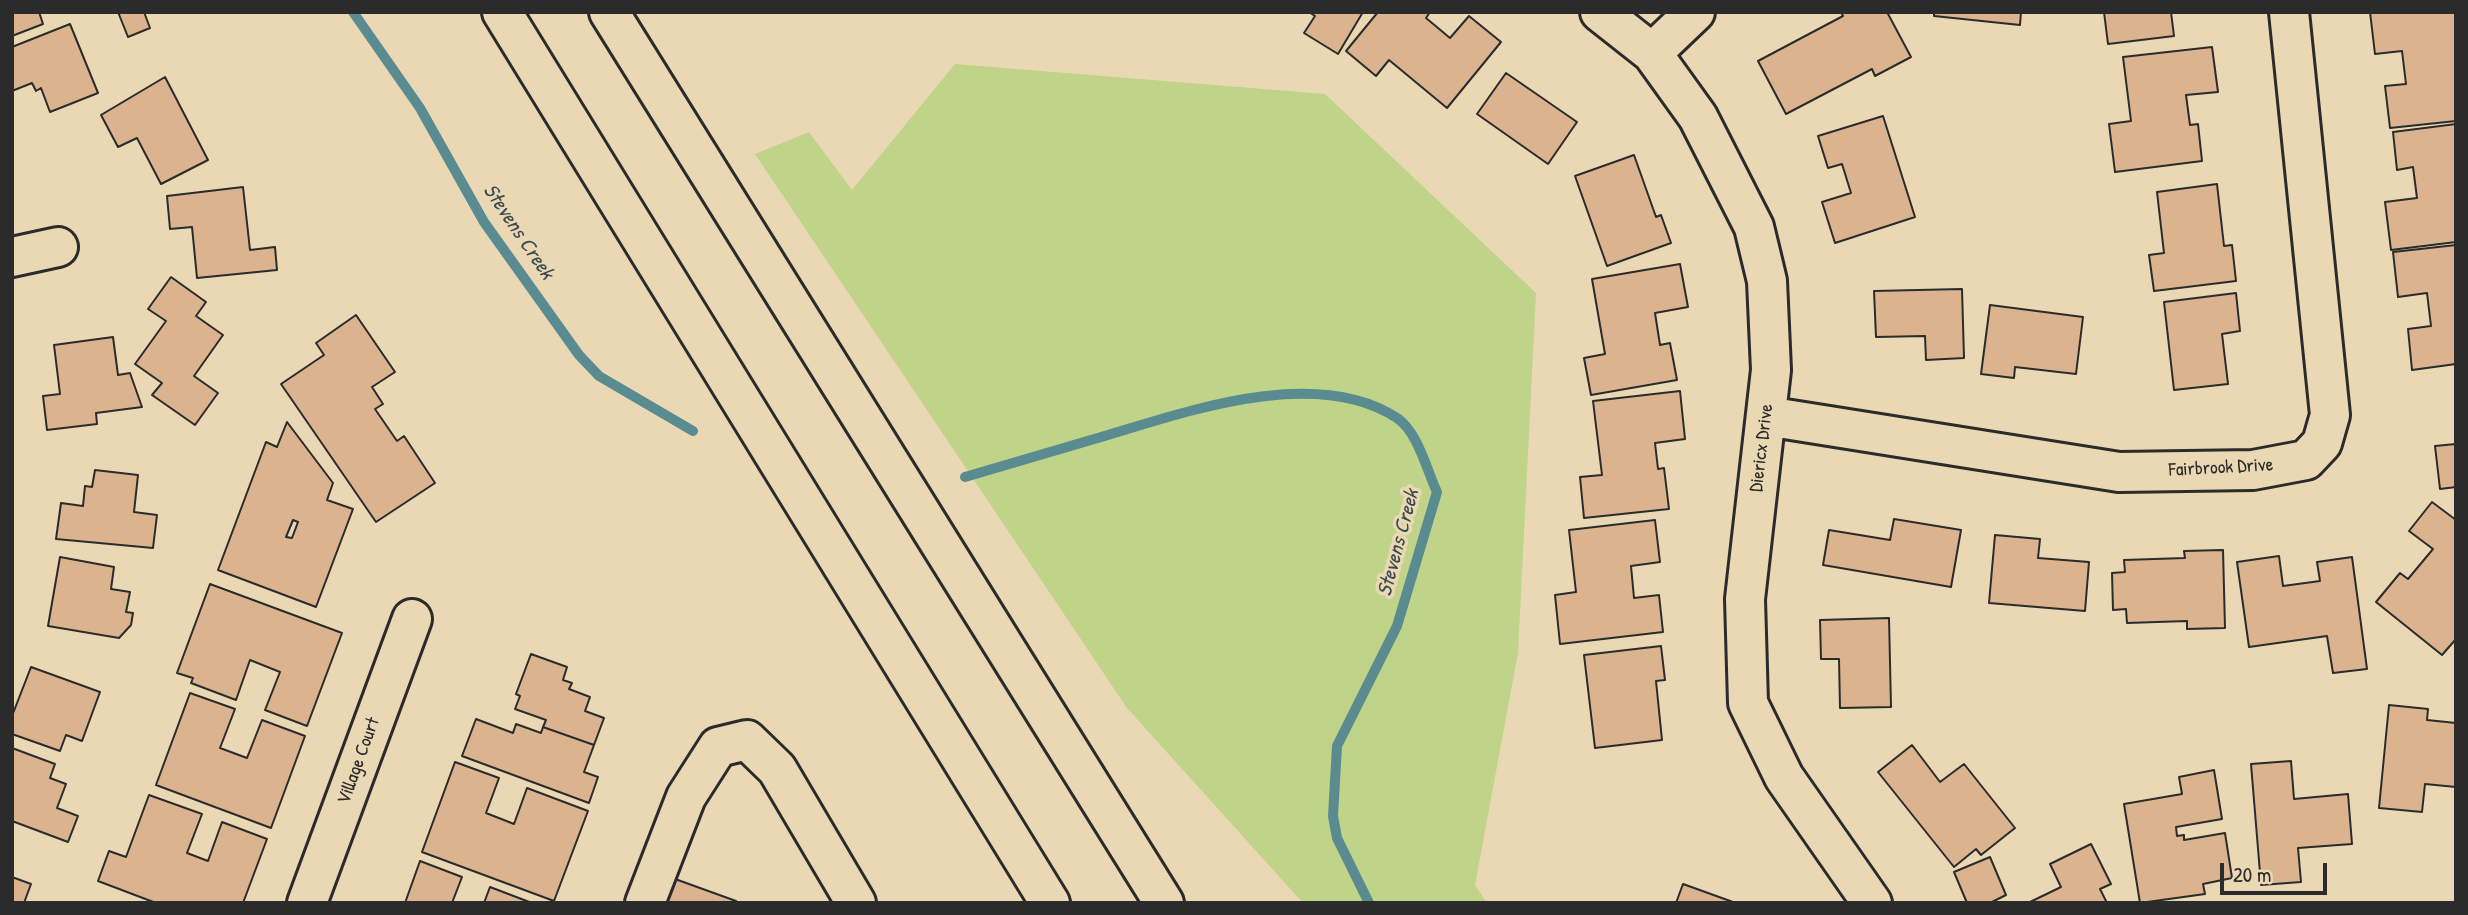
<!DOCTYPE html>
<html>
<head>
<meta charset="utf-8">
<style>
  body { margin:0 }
  #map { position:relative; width:2468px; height:915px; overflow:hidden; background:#ead8b5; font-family:"Patrick Hand",sans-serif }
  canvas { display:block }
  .frame { position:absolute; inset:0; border:14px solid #2b2b2b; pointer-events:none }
  .scale { position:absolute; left:2220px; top:863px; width:107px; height:32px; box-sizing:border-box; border:4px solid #2b2b2b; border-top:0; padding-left:9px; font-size:21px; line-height:24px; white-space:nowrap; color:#2b2b2b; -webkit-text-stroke:5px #ead8b5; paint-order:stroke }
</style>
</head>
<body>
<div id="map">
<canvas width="2468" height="915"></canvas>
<div class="frame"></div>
<div class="scale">20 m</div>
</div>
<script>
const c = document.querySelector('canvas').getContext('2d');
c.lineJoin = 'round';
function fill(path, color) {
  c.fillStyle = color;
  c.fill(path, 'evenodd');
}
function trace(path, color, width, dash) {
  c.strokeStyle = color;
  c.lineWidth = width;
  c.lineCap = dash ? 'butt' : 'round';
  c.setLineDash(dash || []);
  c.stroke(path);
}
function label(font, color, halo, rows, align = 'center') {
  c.font = font + ' "Patrick Hand",sans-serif';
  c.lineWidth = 7;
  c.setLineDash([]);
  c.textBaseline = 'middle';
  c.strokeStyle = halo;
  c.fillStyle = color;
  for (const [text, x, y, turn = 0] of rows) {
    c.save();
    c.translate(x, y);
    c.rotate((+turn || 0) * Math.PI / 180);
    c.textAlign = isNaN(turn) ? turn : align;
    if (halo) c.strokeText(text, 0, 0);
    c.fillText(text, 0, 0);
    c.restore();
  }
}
fill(new Path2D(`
  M955,64L1325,94L1536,293L1518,653L1475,885L1487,903H1303L1127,708L755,154L809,132L852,190Z`), '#bfd389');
trace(new Path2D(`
  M353,12L420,108L484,222L579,355L599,376L693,431
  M965,477C1013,463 1061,449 1108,435C1191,410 1317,366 1397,418C1418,432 1427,471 1437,492L1397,626L1337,746L1333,816L1337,838L1369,903`), '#5a8b90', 10);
const building = new Path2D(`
  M12,12H39L43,24L12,36Z
  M118,12H144L150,28L128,37Z
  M1309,12H1363L1338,54L1304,33L1315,16Z
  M1378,12H1430L1426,18L1450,38L1469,16L1501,42L1447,108L1389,60L1376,76L1346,51Z
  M1841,12H1887L1911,57L1875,76L1872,69L1786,114L1758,61L1843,16Z
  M1934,12H2021L2020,25L1934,16Z
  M2104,12H2171L2174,36L2108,44Z
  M2370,12H2456V121L2390,128L2385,86L2406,84L2402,51L2375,54Z
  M70,24L98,93L50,112L41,88L36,91L32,83L12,91V47Z
  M2212,47L2218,92L2186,95L2190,125L2198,124L2202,161L2115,172L2109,124L2131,121L2123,57Z
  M1506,73L1577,122L1548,164L1477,114Z
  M165,77L208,160L161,184L137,138L118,147L101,115Z
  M1883,116L1915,217L1835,243L1822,202L1851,193L1842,164L1828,168L1818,136Z
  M2456,124V242L2391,250L2385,202L2417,198L2413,167L2397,170L2393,132Z
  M1634,155L1656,217L1661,215L1671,243L1607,266L1575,176Z
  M2217,184L2224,246L2232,245L2236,281L2154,291L2149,255L2164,253L2157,192Z
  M243,187L250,250L275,247L277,270L197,278L192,227L170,229L167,196Z
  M2456,245V364L2412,370L2408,329L2431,326L2427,293L2398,297L2393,252Z
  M1680,264L1688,307L1655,313L1660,345L1670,343L1677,380L1591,395L1584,358L1605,354L1592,279Z
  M171,277L206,302L196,316L223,335L194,376L218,393L195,425L152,395L162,383L135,364L166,321L148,309Z
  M1962,289L1964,358L1926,360L1925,336L1876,337L1874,291Z
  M2236,293L2240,331L2222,334L2228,384L2174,390L2164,302Z
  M1990,305L2083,317L2076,374L2015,367L2014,378L1981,374Z
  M356,315L395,372L372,387L383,404L375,409L397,441L404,436L435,483L376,522L281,384L324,355L316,343Z
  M113,337L118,375L130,373L142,407L96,413L97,424L47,430L43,396L60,394L54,345Z
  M1680,391L1685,439L1655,443L1658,469L1664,468L1669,509L1584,518L1580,477L1602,475L1593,401Z
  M287,422L333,483L327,500L353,509L316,607L218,570L266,442L277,447ZM293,520L298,522L292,538L286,537Z
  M2456,444V487L2440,489L2435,446Z
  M95,470L138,475L134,512L157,515L153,548L56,539L61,503L83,506L85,486L92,487Z
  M2432,502L2456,520V639L2442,655L2376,602L2400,573L2408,579L2433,549L2409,531Z
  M1894,519L1961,530L1951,587L1823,565L1829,530L1890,540Z
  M1655,520L1660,562L1631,566L1634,598L1659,595L1663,632L1560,644L1555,595L1576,592L1569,530Z
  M1995,535L2040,539L2038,558L2089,562L2085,611L1989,603Z
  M2223,550L2225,628L2187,629V621L2127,623L2126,609L2113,610L2112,573L2125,572L2124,560L2185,558L2184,551Z
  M2279,556L2283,586L2320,581L2317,562L2352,557L2367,669L2333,673L2327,636L2249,647L2237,562Z
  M60,557L114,567L111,589L130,592L126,612L133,613L131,625L119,638L48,626Z
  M210,584L342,633L307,726L265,710L280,672L250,660L236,700L191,683L193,678L177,673Z
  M1889,618L1891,707L1840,708L1839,659H1821L1820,620Z
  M1661,646L1665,680L1656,681L1662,740L1595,748L1584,655Z
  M531,654L567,667L563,680L572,683L569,689L590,697L585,711L604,718L594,745L543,727L546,720L515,709L520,696L516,694Z
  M31,667L100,692L82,741L66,735L60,751L12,734V716Z
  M190,693L235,709L220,748L247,758L262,720L305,736L271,828L156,785Z
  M2389,705L2428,709L2427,720L2456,723V787L2425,784L2422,812L2379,808Z
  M476,719L513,733L516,724L541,733L543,727L594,745L584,772L598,777L589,803L462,756Z
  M1912,745L1940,782L1964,764L2015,828L1981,855L1976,849L1954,867L1878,772Z
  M12,748L55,764L50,778L66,784L57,808L78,816L68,842L12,821Z
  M2291,761L2294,799L2348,794L2352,844L2298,848L2301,882L2261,885L2251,764Z
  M455,762L499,778L486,813L514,824L527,788L588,811L554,901L422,852Z
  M2214,770L2222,819L2176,827L2177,836L2184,835V840L2225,833L2232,878L2203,884L2205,894L2140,903L2124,804L2182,794L2179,777Z
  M149,795L202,814L187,853L208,861L222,822L267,839L243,903H156L98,881L109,851L126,857Z
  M2091,844L2111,884L2100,889L2107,903H2028L2061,887L2050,864Z
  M1990,857L2006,895L1990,903H1967L1954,872Z
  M420,861L462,877L452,903H405Z
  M664,875L736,901L735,903H654Z
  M12,877L31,884L24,903H12Z
  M1683,884L1733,902V903H1676Z
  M490,887L532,903H484Z`);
fill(building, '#dbb48f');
trace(building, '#2b2b2b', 2);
const minor = new Path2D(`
  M1600,12L1652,53L1698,117L1754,227L1767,281L1771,370L1745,599L1748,703L1784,777L1872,903
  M1652,53L1695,12
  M12,257L58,247
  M1766,416L2119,472L2253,470L2306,460L2322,443L2330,415L2289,12
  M307,903L412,619
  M645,903L686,797L718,747L747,740L777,769L856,903`);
const highway = new Path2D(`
  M502,12L1050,903
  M609,12L1164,903`);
trace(minor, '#2b2b2b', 44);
trace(highway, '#2b2b2b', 44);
trace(minor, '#ead8b5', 38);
trace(highway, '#ead8b5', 38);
label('19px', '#2b2b2b', '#ead8b5', [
  ["Diericx Drive",1762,448,-83],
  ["Fairbrook Drive",2221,468,-3],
  ["Village Court",359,761,-70]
]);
label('italic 21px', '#3b4b4d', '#ead8b5', [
  ["Stevens Creek",518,232,56],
  ["Stevens Creek",1399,543,-75]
]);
</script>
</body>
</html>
